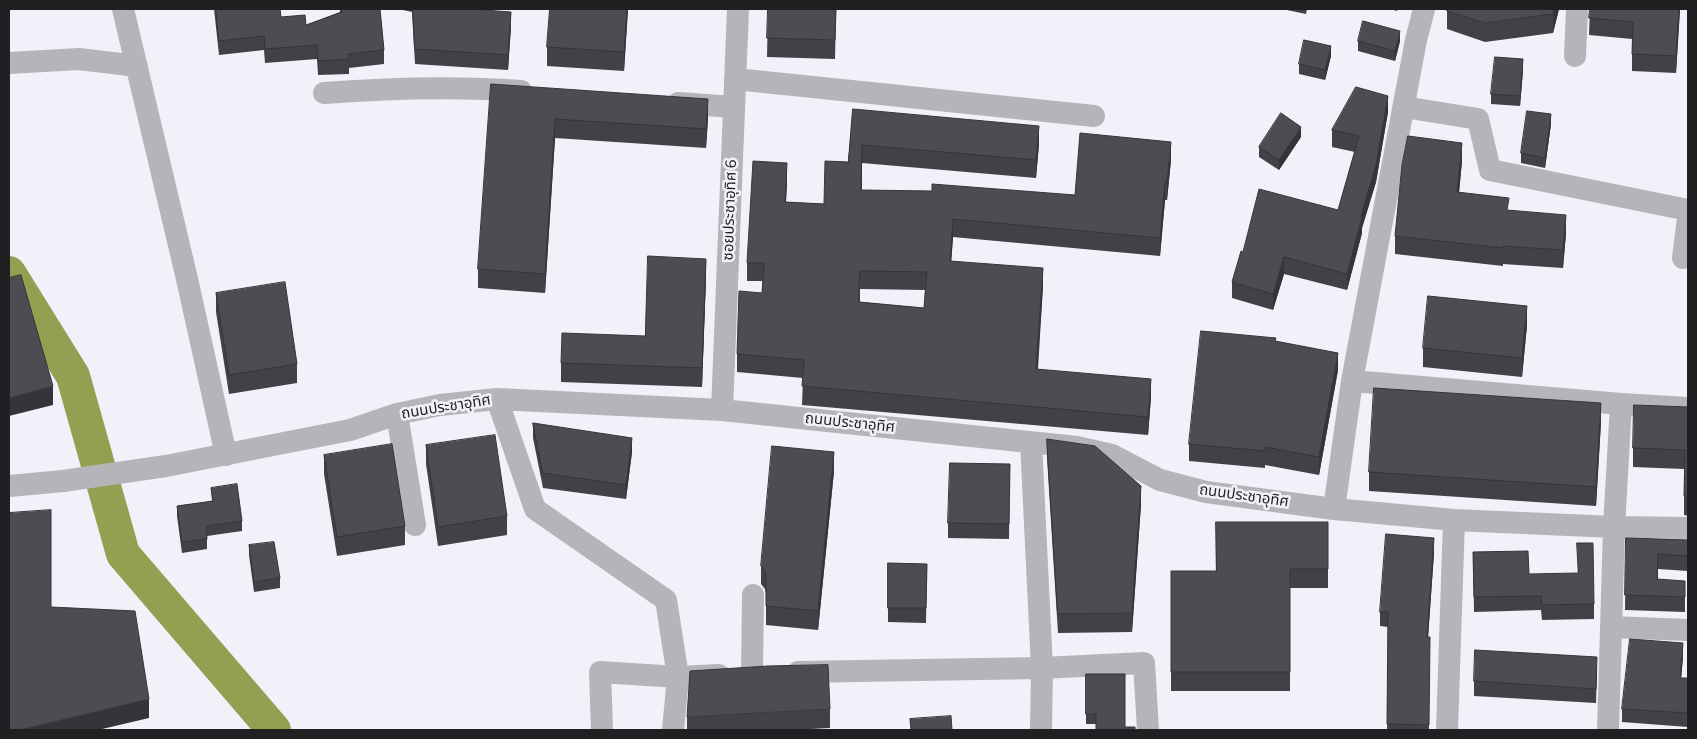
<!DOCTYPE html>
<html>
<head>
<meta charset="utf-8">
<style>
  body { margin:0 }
  #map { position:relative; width:1697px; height:739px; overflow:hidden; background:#f3f0f9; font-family:Figtree,sans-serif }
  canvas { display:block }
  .frame { position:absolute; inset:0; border:10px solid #201f22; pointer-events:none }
</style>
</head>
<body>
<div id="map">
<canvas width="1697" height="739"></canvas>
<div class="frame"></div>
</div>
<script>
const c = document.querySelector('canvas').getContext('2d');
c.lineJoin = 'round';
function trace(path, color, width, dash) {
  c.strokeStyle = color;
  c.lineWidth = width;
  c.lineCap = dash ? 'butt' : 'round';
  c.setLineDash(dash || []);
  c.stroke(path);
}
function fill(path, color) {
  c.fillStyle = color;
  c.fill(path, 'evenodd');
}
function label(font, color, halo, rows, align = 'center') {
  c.font = font + ' Figtree,"Noto Sans Thai",sans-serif';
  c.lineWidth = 5;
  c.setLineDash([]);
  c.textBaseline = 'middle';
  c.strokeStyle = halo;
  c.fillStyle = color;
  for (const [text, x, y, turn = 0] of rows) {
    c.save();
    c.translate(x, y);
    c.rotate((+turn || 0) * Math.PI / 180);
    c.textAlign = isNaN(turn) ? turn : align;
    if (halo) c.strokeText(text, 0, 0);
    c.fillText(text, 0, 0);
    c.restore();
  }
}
trace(new Path2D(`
  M9,273L73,376L123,554L274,730`), '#959f51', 34);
trace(new Path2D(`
  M123,9L187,279L226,455
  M1575,56L1577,9
  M9,63L79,59L137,66
  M735,79L1094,116
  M324,93C389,88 456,86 521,91
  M678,103L734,107
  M1404,107L1478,119L1490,170L1688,210
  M1683,258L1688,218
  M1352,381L1621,404L1688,408
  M497,399L535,509L666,600L678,677L673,730
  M722,410L738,9
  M397,414L415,525
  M1031,442L1042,668L1041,730
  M9,486L63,481L166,466L350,430L397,414L440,405L497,399L722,410L1077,447L1112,455L1160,480L1206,492L1334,509L1454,520L1614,527L1688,528
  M1334,509L1352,381L1416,40L1424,9
  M1611,627L1688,630
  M798,672L1042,668L1144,663L1148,730
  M752,673L753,595
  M602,730L600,672L678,677L719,675
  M1447,730L1454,520
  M1608,730L1614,527L1621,404`), '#b6b4b8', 22);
fill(new Path2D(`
  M214,9H280L281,17L306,25L340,12V9H380L384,50V64L349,68V74L318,75L317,59L265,63L264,50L219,55Z
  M398,9H469L511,26L508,70L415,64L412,12Z
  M550,9H628L624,71L547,66V47Z
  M768,9H836L835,59L767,57Z
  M1282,9H1307L1306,14Z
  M1390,9H1398L1397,11Z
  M1447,9H1559L1553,33L1485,42L1447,29Z
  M1590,9H1680L1676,73L1632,71V39L1589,35Z
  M1358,41H1400L1395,61L1358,51Z
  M1331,56L1325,80L1299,74V64Z
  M1523,70L1520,106L1491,104V94Z
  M491,84L708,118L706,148L555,138L545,293L478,288V269Z
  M853,109L1039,144L1036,178L862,163V190L1075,195L1171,160L1167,200H1165L1160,256L953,237L951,262L1043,286L1038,369L1151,397L1148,435L802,405L803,378L737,372V354L762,293L763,281H747V263L787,181L786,202L824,204L848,162ZM860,289L925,290L924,308L860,302Z
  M1388,112L1376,182L1362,228V233L1347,290L1284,274L1273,310L1232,298V282L1243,252L1338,210L1355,152L1332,147V130Z
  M1551,124L1545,168L1521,163V153Z
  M1301,137L1279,170L1259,157V147Z
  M1462,161L1459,193L1509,211L1566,233L1563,268L1503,264V266L1395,254V236Z
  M706,277L702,387L561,382V363L645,336Z
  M216,293L297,364V383L229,394L216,312Z
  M1527,325L1522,377L1423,367V348Z
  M1276,341L1338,370L1319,475L1265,465V468L1189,461V444Z
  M1688,407V516L1684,515V469L1633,467V448Z
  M1601,422L1596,506L1369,491V472Z
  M533,423L632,452L626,499L543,488L533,438Z
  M1047,439L1141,504L1132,632L1058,633L1047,458Z
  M426,445L507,516V535L438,546L426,464Z
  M324,455L405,526V545L337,556L324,474Z
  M1010,464L1009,539L948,538V523Z
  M834,471L818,630L766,625V594L765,589L761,584V566Z
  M211,488L242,521V531L207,536V549L182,553L177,516V506L212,501Z
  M1328,522V588H1290V691H1171V571H1216Z
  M1626,538L1688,540V571L1658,569V579L1685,596V612L1625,610Z
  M249,545L280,578V588L254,592L249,555Z
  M1473,552L1529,574L1594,604V619L1542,620L1541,610L1474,612Z
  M1434,553L1428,637L1429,730H1387L1388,627L1380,626V612Z
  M888,563L927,564L926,623L888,622Z
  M1683,657L1681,678H1688V727L1622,722V709Z
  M1597,671L1596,703L1474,696V681Z
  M1086,674L1125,727L1135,730L1096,724H1086Z
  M830,709V728L792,730H687V717Z`), '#434047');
fill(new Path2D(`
  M627,9H628L624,71V52Z
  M1554,9H1559L1553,33V14Z
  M1679,9H1680L1676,73V56Z
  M511,12V26L508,70V55Z
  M1400,31V41L1395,61V51Z
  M1331,46V56L1325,80V70Z
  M1523,59V70L1520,106V96Z
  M1388,96V112L1376,182L1362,228V233L1347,290V274Z
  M708,99V118L706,148V129Z
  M1551,114V124L1545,168V158Z
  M555,119V138L545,293V274Z
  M1039,126V144L1036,178V160Z
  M1301,127V137L1279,170V160Z
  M1171,142V160L1167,200V182Z
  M1462,143V161L1457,211V192Z
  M787,163V181L785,220V202Z
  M1165,182V200L1160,256V238Z
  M1566,215V233L1563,268V250Z
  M953,219V237L950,279V261Z
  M1284,257V274L1273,310V294Z
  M706,259V277L702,387V368Z
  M1043,268V286L1036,387V369Z
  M1527,306V325L1522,377V358Z
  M1338,353V370L1319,475V457Z
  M1151,379V397L1148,435V417Z
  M53,386V405L9,416V398Z
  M1601,403V422L1596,506V487Z
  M632,438V452L626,499V485Z
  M834,452V471L818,630V611Z
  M1141,486V504L1132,632V613Z
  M1434,538V553L1427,652V637Z
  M1658,554V569L1657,593V579Z
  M1683,643V657L1680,691V678Z
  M149,699V718L98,730H19Z`), '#373439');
const building = new Path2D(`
  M216,9H280L281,17L305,15L306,25L342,12L341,9H380L384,50L348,54L349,59L318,61L317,45L265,49L264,36L219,41Z
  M413,9H469L511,12L508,55L415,49Z
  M550,9H627L624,52L547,47Z
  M768,9H836L835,40L767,38Z
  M1447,9H1554L1553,14L1485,23L1447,11Z
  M1590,9H1679L1676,56L1632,54L1633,22L1589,18Z
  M1363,21L1400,31L1395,51L1358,41Z
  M1304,40L1331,46L1325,70L1299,64Z
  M1495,57L1523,59L1520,96L1491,94Z
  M491,84L708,99L706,129L555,119L545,274L478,269Z
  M1356,87L1388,96L1376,165L1361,216L1362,217L1347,274L1284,257L1273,294L1232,282L1241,251L1243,252L1259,189L1338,210L1359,136L1332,130Z
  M853,109L1039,126L1036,160L862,145L861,190L932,191V184L1075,195L1080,133L1171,142L1167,182H1165L1160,238L953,219L950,261L1043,268L1036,369L1151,379L1148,417L802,386L804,360L737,354L739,291L762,293L764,263H747L753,161L787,163L785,202L824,204L825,161L848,162ZM860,271L927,272L924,308L859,302Z
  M1527,111L1551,114L1545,158L1521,153Z
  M1281,113L1301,127L1279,160L1259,147Z
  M1408,136L1462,143L1457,192L1509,198L1507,210L1566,215L1563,250L1503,246V248L1395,236L1402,165Z
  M648,256L706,259L702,368L561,363L562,333L645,336Z
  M21,275L53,386L9,398V278Z
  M285,282L297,364L229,375L216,293Z
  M1428,296L1527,306L1522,358L1423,348Z
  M1201,331L1276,338L1275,341L1338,353L1319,457L1265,447V451L1189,444Z
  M1374,388L1601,403L1596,487L1369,472Z
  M1634,405L1688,407V497L1684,496L1685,450L1633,448Z
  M533,423L632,438L626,485L543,473Z
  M495,435L507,516L438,527L426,445Z
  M1047,439L1095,446L1141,486L1132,613L1058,614Z
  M392,444L405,526L337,537L324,455Z
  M772,446L834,452L818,611L766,606V576L765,570L761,566Z
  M950,463L1010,464L1009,524L948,523Z
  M237,484L242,521L206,526L207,539L182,542L177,506L213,501L211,488Z
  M51,510V607L135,611L149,699L19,730H9V513Z
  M1216,522H1328V569H1290V672H1171V571H1216Z
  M1386,534L1434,538L1427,637H1430L1429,725L1387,724L1388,612H1380Z
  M1626,538L1688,540V556L1658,554L1657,579L1685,581V597L1625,595Z
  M274,542L280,578L254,582L249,545Z
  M1577,543H1593L1594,604L1542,605L1541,596L1474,597L1473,552L1528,551L1529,574L1578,573Z
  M888,563L927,564L926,608H888Z
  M1630,639L1683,643L1680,678H1688V713L1622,709Z
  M1475,650L1597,657L1596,689L1474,681Z
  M828,665L830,709L687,717L690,671L768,666Z
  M1086,674H1125V727H1135V730H1096V714H1086Z
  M951,716L952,730H911L910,719Z`);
fill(building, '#4e4b52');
trace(building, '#373439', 1);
label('15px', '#201f22', '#f3f0f9', [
  ["ซอยประชาอุทิศ 6",730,210,-88],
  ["ถนนประชาอุทิศ",446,407,-9],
  ["ถนนประชาอุทิศ",850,423,6],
  ["ถนนประชาอุทิศ",1244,496,8]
]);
</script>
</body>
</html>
